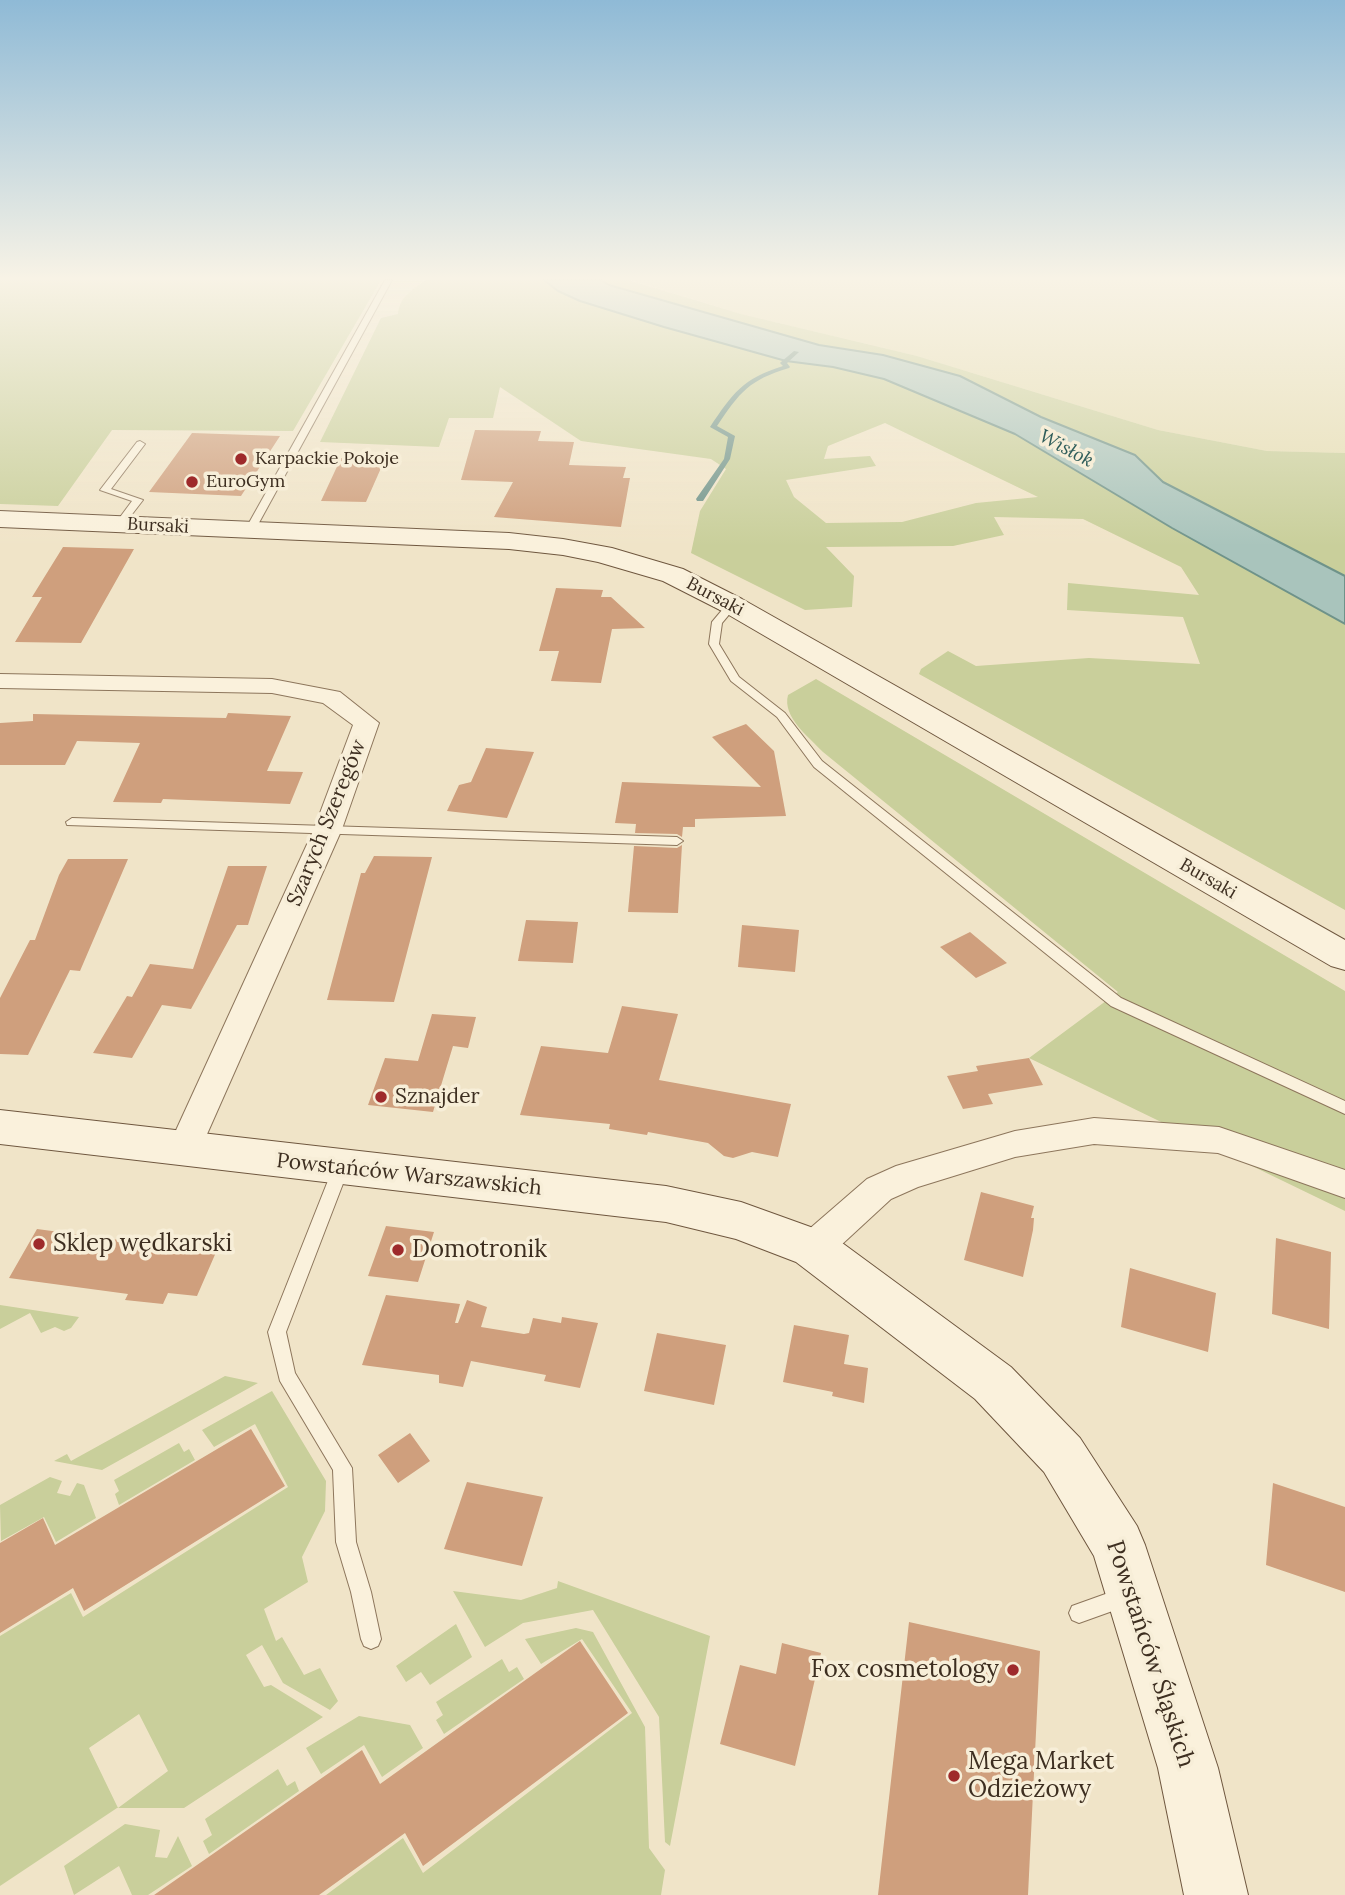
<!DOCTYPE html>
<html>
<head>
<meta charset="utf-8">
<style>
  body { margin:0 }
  canvas { display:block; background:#f0e4c8 }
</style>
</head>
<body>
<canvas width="1345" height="1895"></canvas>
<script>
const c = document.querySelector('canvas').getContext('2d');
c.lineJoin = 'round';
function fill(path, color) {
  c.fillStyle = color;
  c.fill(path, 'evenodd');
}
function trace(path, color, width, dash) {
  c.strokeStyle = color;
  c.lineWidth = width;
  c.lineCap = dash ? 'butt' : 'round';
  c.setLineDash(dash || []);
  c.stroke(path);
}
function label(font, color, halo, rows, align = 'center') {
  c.font = font + ' Lora,serif';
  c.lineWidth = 7;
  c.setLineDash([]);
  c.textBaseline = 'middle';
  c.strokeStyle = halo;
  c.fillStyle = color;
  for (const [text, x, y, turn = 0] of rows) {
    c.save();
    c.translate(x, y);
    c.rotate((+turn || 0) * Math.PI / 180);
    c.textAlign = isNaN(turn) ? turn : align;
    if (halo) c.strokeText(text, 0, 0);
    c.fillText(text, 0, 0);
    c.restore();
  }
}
fill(new Path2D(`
  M631,280H1345V453L1267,451L1158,430L917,356L741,314Z`), '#e6deb5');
fill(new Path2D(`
  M0,280H381L293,431L112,430L58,506L0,504Z
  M426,280H628L741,314L917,356L1158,430L1267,451L1345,453V910L919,674L921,669L948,651L976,666L1089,658L1200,664L1183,617L1067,610L1068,583L1199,595L1181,567L1083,519L994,517L1004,535L953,546L826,547L854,576L852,607L805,610L691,553L700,511L726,469L711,459L581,441L500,387L493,418H449L439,447L320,442L381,318L398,314C400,296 412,290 426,280ZM885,423L1038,497L976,503L902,522L826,523L794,497L786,480L876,466L870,456L824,459L828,446Z
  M816,679L1345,991V1211L1029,1058L1118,992L823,752C809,737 782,717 788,695Z
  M0,1305L79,1317L71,1328L64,1331L55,1327L41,1333L30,1313L0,1329Z
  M225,1376L258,1383L102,1470L54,1461L67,1454L71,1461Z
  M272,1391L326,1481L325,1511L302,1557L308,1582L264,1609L276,1641L282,1637L304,1675L320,1668L338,1701L330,1710L283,1683L262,1645L246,1655L264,1687L271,1685L323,1717L184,1808H117L0,1886V1636L71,1593L83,1617L288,1487L255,1424L214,1447L202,1430ZM139,1714L168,1771L118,1808L89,1748Z
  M179,1443L184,1452L189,1449L195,1460L119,1505L115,1494L119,1491L114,1480Z
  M50,1477L62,1481L57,1493L70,1496L77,1483L84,1485L96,1518L56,1542L44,1517L1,1541L0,1505Z
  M558,1581L710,1636L670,1846L665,1842L659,1717L593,1610L523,1623L485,1647L453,1591L521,1600L557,1588Z
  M456,1624L472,1657L430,1685L421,1672L406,1682L396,1666Z
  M576,1628L593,1632L645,1727L649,1848L665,1870L661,1895H326L403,1838L423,1873L632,1713L582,1639L541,1664L525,1639Z
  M502,1659L509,1672L517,1667L524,1679L444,1734L436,1720L443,1715L436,1702Z
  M359,1716L410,1725L423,1748L382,1777L364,1745L321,1774L306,1748Z
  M278,1769L287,1786L295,1781L299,1791L209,1854L203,1841L212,1835L205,1819Z
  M125,1824L160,1830L155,1857L167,1858L178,1836L192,1866L148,1895H132L119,1866L74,1895L64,1866Z`), '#c9cf9b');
const water = new Path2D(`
  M544,280H601L609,285L819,345L883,355L960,376L1041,417L1135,455L1163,482L1345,576V624L1172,528L1015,434L884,379L833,367L786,361L664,327L580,301L558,291Z`);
fill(water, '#a9c4bc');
trace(water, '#6f938a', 2);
fill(new Path2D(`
  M794,351L799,352L787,363L790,367L789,368C749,380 740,392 717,426L735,436L730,459L703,501H697L696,499L724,459L728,437L710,427C733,393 742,379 783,366L780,363L781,362Z`), '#6f938a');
fill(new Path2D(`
  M475,430L541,431L538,441L574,442L569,465L626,467L623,478H630L621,527L494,517L513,482L461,480Z
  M192,433L280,436L241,496L149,492Z
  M341,458L385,459L366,502L321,501Z
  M63,547L134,549L81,643L15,642L42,597H32Z
  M556,588L603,590L601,597H611L645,628L612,629L601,683L551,681L559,651H539Z
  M228,713L291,716L267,771L303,772L290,804L163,799L161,803L113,802L140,743L77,741L65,765H0V723L33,721V714L226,718Z
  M746,724L774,751L786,816L695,819V827H683L682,837L677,834L635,833L636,824L615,823L622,782L761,787L712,737Z
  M486,748L534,752L507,818L447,811L459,785L471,782Z
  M682,845L678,913L628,912L634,846L677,848Z
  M374,856L432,857L394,1002L327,1000L361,873H365Z
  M68,859H128L80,971L70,970L28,1055L0,1054V998L30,940H35L59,875Z
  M228,866H267L248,925H237L191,1009L162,1005L132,1058L93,1053L127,996L132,997L150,964L193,969Z
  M526,920L578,922L573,963L518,961Z
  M742,925L799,930L795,972L738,967Z
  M970,932L1007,963L976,978L940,947Z
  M622,1006L678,1014L659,1080L791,1104L778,1157L752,1152L733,1158L724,1156L708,1143L648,1132L647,1135L609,1129L610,1124L520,1115L541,1046L608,1053Z
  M432,1014L476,1017L468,1048L453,1046L433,1112L368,1105L385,1058L418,1061Z
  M1029,1058L1043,1085L988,1094L993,1104L963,1109L947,1076L978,1071L976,1066Z
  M981,1192L1034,1206L1031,1218H1034L1033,1230L1023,1277L964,1260Z
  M386,1226L434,1232L418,1282L368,1276Z
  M37,1229L157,1245L217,1250L197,1296L168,1293L163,1304L125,1300L128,1294L9,1278Z
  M1276,1238L1331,1252L1329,1329L1272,1314Z
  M1130,1268L1216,1293L1208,1352L1121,1327Z
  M386,1295L460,1304L455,1323H458L467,1300L487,1307L481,1327L524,1334L529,1333L533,1318L561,1323L562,1317L598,1323L580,1388L544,1381L546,1375L471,1361L463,1387L439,1383V1375L362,1365Z
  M794,1325L849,1335L844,1364L868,1368L864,1403L832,1396L833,1392L783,1382Z
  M657,1333L726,1345L714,1405L644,1391Z
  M251,1429L285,1486L84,1611L73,1588L0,1633V1543L43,1518L55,1545Z
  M410,1433L430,1461L398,1483L378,1455Z
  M467,1482L543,1497L522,1566L444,1549Z
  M1273,1483L1345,1507V1592L1266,1565Z
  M909,1622L1040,1651L1028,1895H878Z
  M580,1641L628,1713L423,1866L405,1833L319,1895H154L362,1750L380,1784Z
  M782,1643L821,1653L795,1766L720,1744L740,1665L776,1674Z`), '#cf9f7d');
const lane = new Path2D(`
  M385,280H392L255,530L247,532L245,530Z
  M140,441L145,444L111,489L143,500L123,526H117L115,524L132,501L100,490L137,442Z
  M732,602L737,605L722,623L719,644L739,677L785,713L822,761L1121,998L1345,1101V1114L1111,1006L814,767L777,717L731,681L709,644L712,622L728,603Z
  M72,818L677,837L683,841L677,845L67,825L66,822Z
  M341,1162L347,1163L349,1168L286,1332L295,1373L352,1468L356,1542L371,1592L381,1639L378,1646L371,1649L364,1646L361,1639L351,1592L336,1542L333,1470L280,1381L268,1332L333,1168L335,1163Z
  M1125,1587L1132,1590L1135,1597L1132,1604L1079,1623L1072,1620L1069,1613L1072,1606Z`);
const street = new Path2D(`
  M0,674L272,679L340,692L379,723L342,829L196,1159L184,1163L172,1159L167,1150L314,829L353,725L323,703L272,693L0,688Z
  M1094,1118L1219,1127L1345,1170V1198L1218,1153L1094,1144L1015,1157L918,1187L891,1199L826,1259L813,1263L800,1259L795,1248L800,1237L867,1179L896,1166L1015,1131Z`);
const secondary = new Path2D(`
  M0,511L509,533L563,539L612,548L683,569L742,599L1345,940V970L1331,966L722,611L663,581L598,562L563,555L509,549L0,527Z
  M0,1110L666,1186L741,1202L830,1234L1011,1367L1080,1438L1137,1526L1145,1545L1218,1768L1248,1895H1184L1158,1768L1094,1556L1044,1472L975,1399L796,1262L736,1239L666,1222L0,1144Z`);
trace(lane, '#8d765c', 2);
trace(street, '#8d765c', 2);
trace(secondary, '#6f573f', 2);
fill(lane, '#faf1dc');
fill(street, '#faf1dc');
fill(secondary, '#faf1dc');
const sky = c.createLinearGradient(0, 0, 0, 546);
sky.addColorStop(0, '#8fbad6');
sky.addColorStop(0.51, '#f8f3e6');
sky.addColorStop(1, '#f8f3e600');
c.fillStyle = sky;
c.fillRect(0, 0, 1345, 546);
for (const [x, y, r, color] of [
  [241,459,7,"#9e2a2b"],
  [192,482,7,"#9e2a2b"],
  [381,1097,7,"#9e2a2b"],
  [39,1244,7,"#9e2a2b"],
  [398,1250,7,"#9e2a2b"],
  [1013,1670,7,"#9e2a2b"],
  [954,1776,7,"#9e2a2b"]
]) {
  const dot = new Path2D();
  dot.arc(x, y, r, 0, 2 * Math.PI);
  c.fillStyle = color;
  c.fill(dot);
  trace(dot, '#f7eed8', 2.5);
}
label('18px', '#3d2e20', '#f7eed8', [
  ["Karpackie Pokoje",255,459],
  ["EuroGym",206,482]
], 'left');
label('18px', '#3d2e20', '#f7eed8', [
  ["Bursaki",158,526,3],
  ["Bursaki",715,597,28],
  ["Bursaki",1208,879,30]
]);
label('italic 19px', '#2f5d5a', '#f7eed8', [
  ["Wisłok",1066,449,28]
]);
label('21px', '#3d2e20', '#f7eed8', [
  ["Szarych Szeregów",327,823,-68],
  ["Powstańców Warszawskich",409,1175,6]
]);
label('21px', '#3d2e20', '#f7eed8', [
  ["Sznajder",395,1097]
], 'left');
label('24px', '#3d2e20', '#f7eed8', [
  ["Sklep wędkarski",53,1244],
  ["Domotronik",412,1250],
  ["Fox cosmetology",999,1670,"right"],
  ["Mega Market",968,1762],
  ["Odzieżowy",968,1790]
], 'left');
label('24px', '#3d2e20', '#f7eed8', [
  ["Powstańców Śląskich",1150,1654,72]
]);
</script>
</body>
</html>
